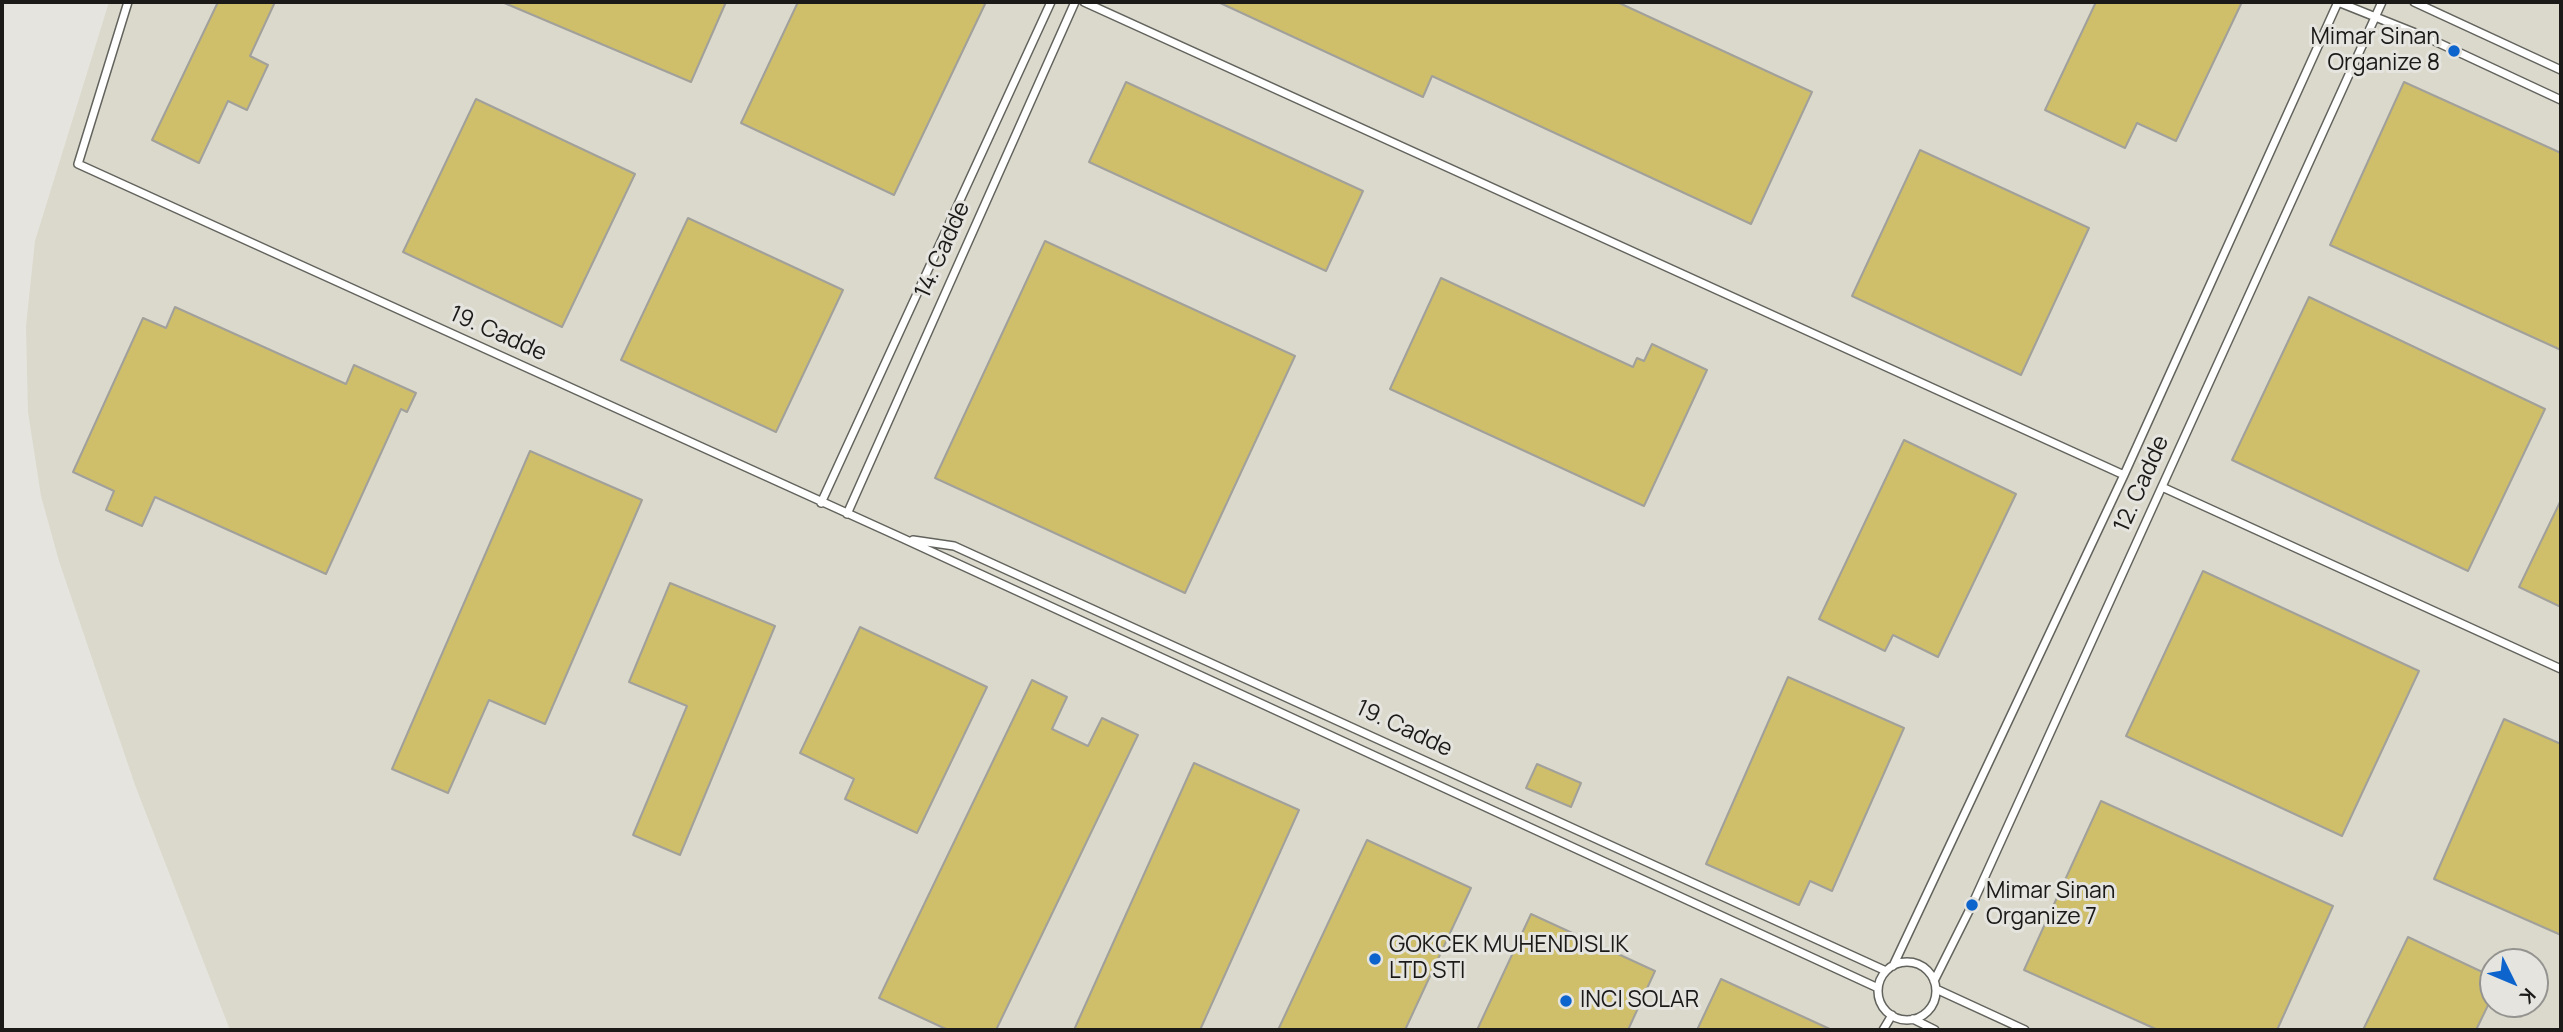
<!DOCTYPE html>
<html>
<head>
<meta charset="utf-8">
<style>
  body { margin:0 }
  #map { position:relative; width:2563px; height:1032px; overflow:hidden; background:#e5e4df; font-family:Manrope,sans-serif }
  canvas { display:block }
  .frame { position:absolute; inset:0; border:4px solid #1b1a19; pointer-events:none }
  .north { position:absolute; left:2479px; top:948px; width:70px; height:70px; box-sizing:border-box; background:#e5e4df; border:2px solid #949390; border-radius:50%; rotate:133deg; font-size:19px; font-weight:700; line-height:28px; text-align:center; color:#1b1a19 }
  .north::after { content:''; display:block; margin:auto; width:24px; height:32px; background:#0e64cd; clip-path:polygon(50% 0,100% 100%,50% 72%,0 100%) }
</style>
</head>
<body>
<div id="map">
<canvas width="2563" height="1032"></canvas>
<div class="frame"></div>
<div class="north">K</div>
</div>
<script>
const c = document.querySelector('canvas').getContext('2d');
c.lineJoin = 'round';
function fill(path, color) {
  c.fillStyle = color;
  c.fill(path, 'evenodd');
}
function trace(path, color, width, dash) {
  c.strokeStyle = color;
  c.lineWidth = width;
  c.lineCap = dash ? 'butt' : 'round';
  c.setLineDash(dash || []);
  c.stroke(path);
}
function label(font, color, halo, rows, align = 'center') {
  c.font = font + ' Manrope,sans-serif';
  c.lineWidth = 6;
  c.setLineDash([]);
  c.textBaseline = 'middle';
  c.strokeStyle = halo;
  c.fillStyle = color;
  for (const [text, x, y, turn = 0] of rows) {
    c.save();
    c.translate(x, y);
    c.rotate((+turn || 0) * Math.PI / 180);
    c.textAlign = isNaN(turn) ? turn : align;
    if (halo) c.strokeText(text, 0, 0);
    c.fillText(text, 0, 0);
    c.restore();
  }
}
fill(new Path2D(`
  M109,2H2561V1030H230L135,785L59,561L41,496L28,412L26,326L35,241ZM2493,962H2535V1004H2493Z`), '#dbd9cc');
const building = new Path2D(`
  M218,2H275L250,56L268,65L247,110L228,101L199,163L152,140Z
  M502,2H726L691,82Z
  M798,2H986L894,195L741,123Z
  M1218,2H1617L1812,92L1751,224L1432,76L1423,97Z
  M2096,2H2242L2176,141L2137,123L2125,148L2045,110Z
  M1126,82L1363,191L1326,271L1089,162Z
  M2404,82L2561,153V350L2330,245Z
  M476,99L635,174L562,327L403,252Z
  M1920,150L2089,228L2021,375L1852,296Z
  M688,218L843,290L776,432L621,360Z
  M1045,241L1295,356L1185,593L935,478Z
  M1441,278L1633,367L1637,358L1644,361L1652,344L1707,370L1644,506L1390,389Z
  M2309,297L2545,409L2468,571L2232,460Z
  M175,307L346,384L354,365L416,393L407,412L401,409L326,574L155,497L142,526L106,510L114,491L73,472L143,318L166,328Z
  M1904,440L2016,494L1938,657L1893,635L1885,651L1819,619Z
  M530,451L642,500L545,724L489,700L448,793L392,769Z
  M2561,500V607L2519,587Z
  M2203,571L2419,671L2342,836L2126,736Z
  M670,583L775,626L680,855L633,835L687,706L629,682Z
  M860,627L987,687L917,833L845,799L854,779L800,753Z
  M1788,677L1904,728L1832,891L1810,881L1799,905L1706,864Z
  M1032,680L1067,697L1052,729L1088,746L1102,718L1138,735L996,1030H948L879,998Z
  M2504,719L2561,744V935L2434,879Z
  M1194,763L1299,810L1200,1030H1074Z
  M1537,764L1581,783L1571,807L1526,788Z
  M2101,801L2333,906L2277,1030H2158L2024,970Z
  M1367,840L1471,888L1405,1030H1278Z
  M1531,914L1655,971L1628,1030H1477Z
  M2408,937L2493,977V995L2476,1030H2363Z
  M1721,979L1832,1030H1697Z`);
fill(building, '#cfbf6a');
trace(building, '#a1a09b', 2);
const service = new Path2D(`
  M128,2L78,164L902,538L1878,988
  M1084,2L2124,475
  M2338,2L2428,38L2561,100
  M2414,2L2561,70
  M2162,487L2561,669
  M821,503L1051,2
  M847,514L1075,2
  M913,540L954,546L1886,971
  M1878 991a29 29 0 1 1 58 0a29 29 0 1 1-58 0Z
  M1893,966L2124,475L2338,2
  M1934,981L1972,905L2382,2
  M1936,989L2025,1030
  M1913,1019L1935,1030
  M1883,1030L1892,1015`);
trace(service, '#63635e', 10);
trace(service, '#fff', 7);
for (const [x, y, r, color] of [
  [2454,51,7,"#0e64cd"],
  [1972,905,7,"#0e64cd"],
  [1375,959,7,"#0e64cd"],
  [1566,1001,7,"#0e64cd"]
]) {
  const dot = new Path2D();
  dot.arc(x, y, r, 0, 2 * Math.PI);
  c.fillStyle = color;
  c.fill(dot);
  trace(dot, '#e5e4df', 2.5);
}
label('23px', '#1b1a19', '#e5e4df', [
  ["Mimar Sinan",2440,38,"right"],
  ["Organize 8",2440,64,"right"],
  ["Mimar Sinan",1986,892],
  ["Organize 7",1986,918],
  ["GOKCEK MUHENDISLIK",1389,946],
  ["LTD STI",1389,972],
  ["INCI SOLAR",1580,1001]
], 'left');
label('23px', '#1b1a19', '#e5e4df', [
  ["14. Cadde",943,250,-66],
  ["19. Cadde",498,334,24],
  ["12. Cadde",2142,484,-66],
  ["19. Cadde",1404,729,25]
]);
</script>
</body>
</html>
